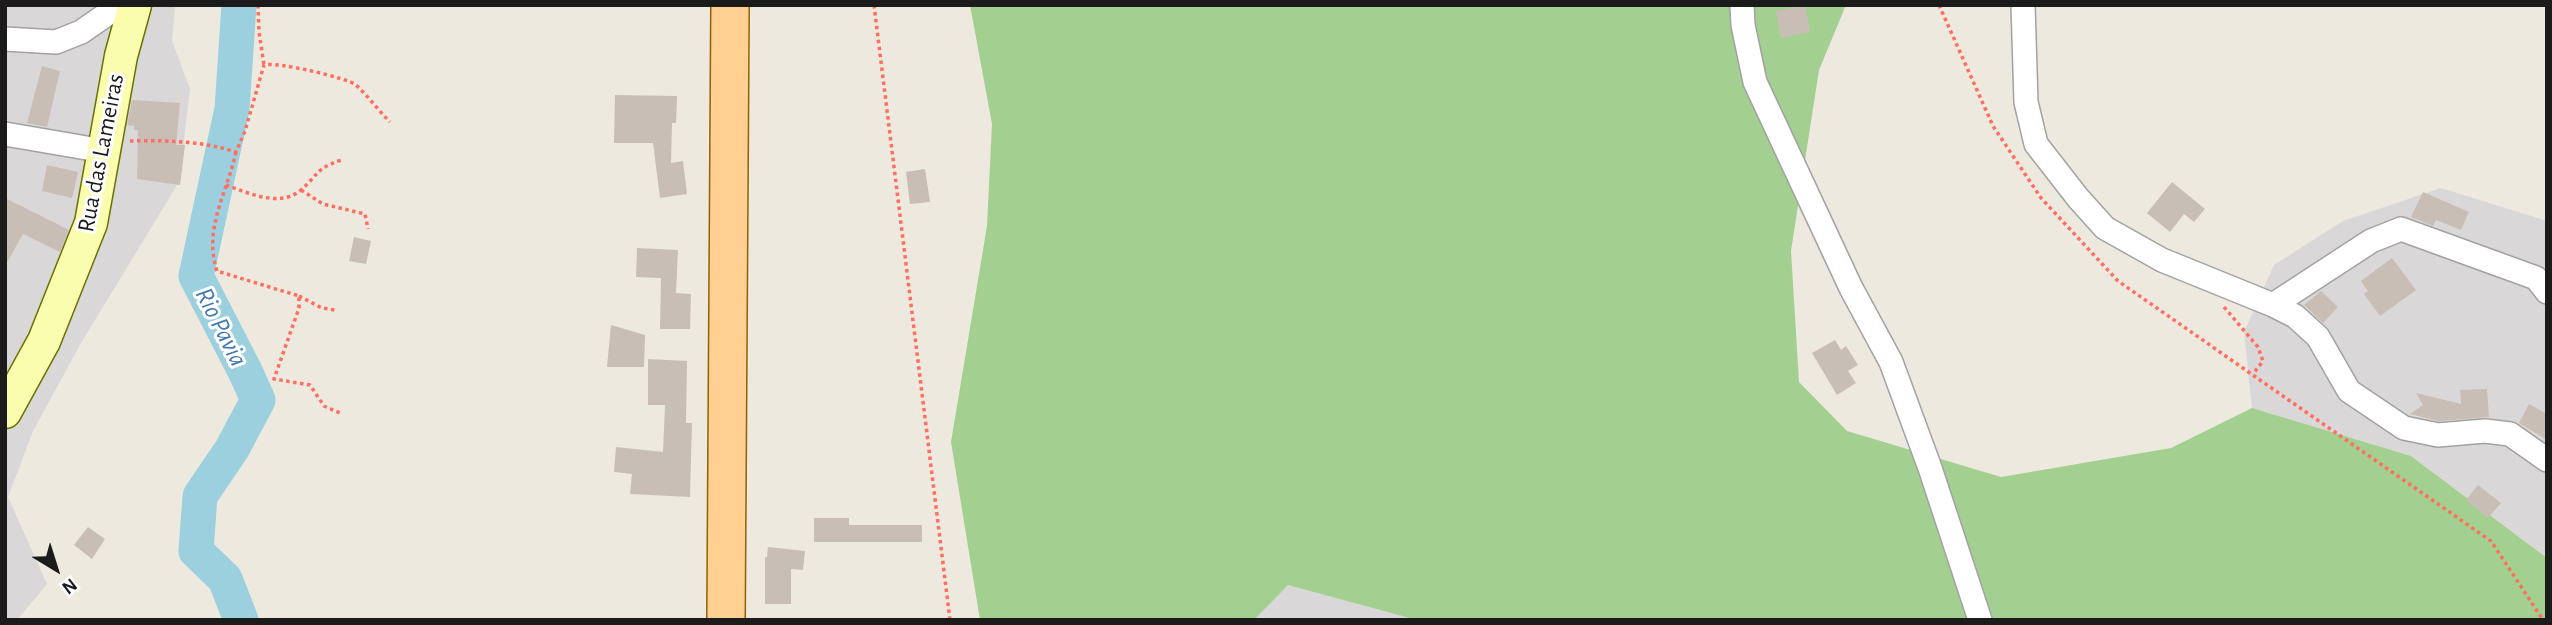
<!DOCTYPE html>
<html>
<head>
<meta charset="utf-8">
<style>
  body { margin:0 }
  #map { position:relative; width:2552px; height:625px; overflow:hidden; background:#ede9df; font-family:"Alegreya Sans",sans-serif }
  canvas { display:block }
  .frame { position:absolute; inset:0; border:7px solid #1b1b1b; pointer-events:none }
  .north { position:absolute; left:21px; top:534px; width:70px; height:70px; -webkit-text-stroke:5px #fff; paint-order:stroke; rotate:142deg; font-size:19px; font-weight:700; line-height:28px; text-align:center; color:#1b1b1b }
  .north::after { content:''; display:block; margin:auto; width:24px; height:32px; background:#1b1b1b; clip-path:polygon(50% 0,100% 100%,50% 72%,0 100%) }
</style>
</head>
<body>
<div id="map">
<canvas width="2552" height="625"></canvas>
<div class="frame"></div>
<div class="north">N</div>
</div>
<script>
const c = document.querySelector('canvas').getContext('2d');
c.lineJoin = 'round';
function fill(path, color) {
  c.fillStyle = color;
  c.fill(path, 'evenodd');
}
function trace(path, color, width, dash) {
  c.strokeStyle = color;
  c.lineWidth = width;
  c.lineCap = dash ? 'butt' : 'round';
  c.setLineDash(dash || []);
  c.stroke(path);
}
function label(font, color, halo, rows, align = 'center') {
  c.font = font + ' "Alegreya Sans",sans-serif';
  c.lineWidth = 6;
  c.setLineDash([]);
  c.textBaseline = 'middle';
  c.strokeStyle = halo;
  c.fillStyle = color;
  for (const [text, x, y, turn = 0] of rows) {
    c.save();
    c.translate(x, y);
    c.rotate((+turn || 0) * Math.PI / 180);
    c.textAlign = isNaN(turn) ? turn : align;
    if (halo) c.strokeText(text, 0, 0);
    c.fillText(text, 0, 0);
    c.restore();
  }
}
fill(new Path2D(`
  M5,5H175L172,41L190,89L179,182L81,343L33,431L8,497L47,584L17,620H5Z
  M2441,188L2547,221V558L2411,456L2252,408L2244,332L2274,265L2343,221Z
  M1288,584L1417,620H1254Z`), '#d9d7d7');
fill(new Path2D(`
  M970,5H1846L1819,70L1791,251L1799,382L1847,431L2001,477L2171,448L2252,408L2411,456L2547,558V620H1417L1288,585L1254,620H980L951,442L987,226L992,124Z`), '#a3d090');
trace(new Path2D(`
  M239,5L232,109L196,276L246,373L258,400L232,449L200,496L196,551L225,579L241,620`), '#9cd0df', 35);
fill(new Path2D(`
  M1805,5L1810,32L1781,38L1776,11Z
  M42,66L60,71L47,127L27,123Z
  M615,95L677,96L676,123H672L671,163L683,161L687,194L660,198L653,143H614Z
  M132,100L180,103L176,145H185L180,185L137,179L138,130H134V126L127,125Z
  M47,165L78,172L72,198L42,191Z
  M925,169L930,202L910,204L906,172Z
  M2172,182L2205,209L2194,222L2184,214L2170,232L2147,213Z
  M2423,192L2469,212L2461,230L2436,220L2433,226L2411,217Z
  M5,198L69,230L60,252L23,234L5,266Z
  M354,237L371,241L366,264L349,261Z
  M637,248L678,250L676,293L691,294L690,329H660L661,278L636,277Z
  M2392,258L2416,290L2380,316L2364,294L2368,291L2361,281Z
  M2321,291L2338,307L2323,323L2304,305Z
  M611,325L645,335L644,367H607Z
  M1835,340L1841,350L1846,346L1858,365L1848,371L1856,383L1837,395L1812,353Z
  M648,359L687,361L686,423H692L690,497L630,494L632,474L614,472L616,447L663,452L665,405H648Z
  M2487,389L2489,417L2439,421L2410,414L2423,405L2416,393L2461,404L2460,390Z
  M2529,404L2547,414V440L2519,423Z
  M2478,485L2501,503L2488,518L2466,500Z
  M814,518H849V525H922V542H814Z
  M88,527L105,539L92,559L74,545Z
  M768,547L805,551L803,570L791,569V604H765V557H767Z`), '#c9beb5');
const street = new Path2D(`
  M1742,5L1743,25L1755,82L1851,288L1891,362L1930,468L1980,620
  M2023,5L2026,102L2036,144L2078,198L2105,228L2162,260L2273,305L2295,316L2318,337L2349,391L2404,428L2438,435L2485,431L2510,434L2547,460
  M5,39L56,42L81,32L110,12L135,7
  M5,134L104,151
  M2273,305L2371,241L2401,229L2536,278L2547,292`);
const secondary = new Path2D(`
  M5,412L44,341L91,223L121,56L135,5`);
const primary = new Path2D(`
  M726,620L730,5`);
trace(street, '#a2a2a2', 26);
trace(secondary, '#677300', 35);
trace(primary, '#916100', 40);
trace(new Path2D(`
  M258,5L259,32L264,65
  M874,5L950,620
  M1939,5L1993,126L2041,198L2118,281L2491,541L2543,620
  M130,141C166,140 202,141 236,152L245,131L264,65C275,61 348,78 356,85C368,96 378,110 390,122
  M236,152C227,193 203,229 217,271L299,296V308L274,379L310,385L324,406L340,413
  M226,185C248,193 280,208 301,190C319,174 315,169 341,160
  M301,190L323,204L365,214L368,229
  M299,296L322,308L335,310
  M2224,307L2258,347L2263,361L2253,374`), '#ff6e5e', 3.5, [3.5, 3.5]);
trace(street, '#fff', 23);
trace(secondary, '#fafdad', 32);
trace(primary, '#ffd092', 37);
label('24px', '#1b1b1b', '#fff', [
  ["Rua das Lameiras",101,153,-79]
]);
label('italic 26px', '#4279af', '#fff', [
  ["Rio Pavia",221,327,63]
]);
</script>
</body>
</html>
